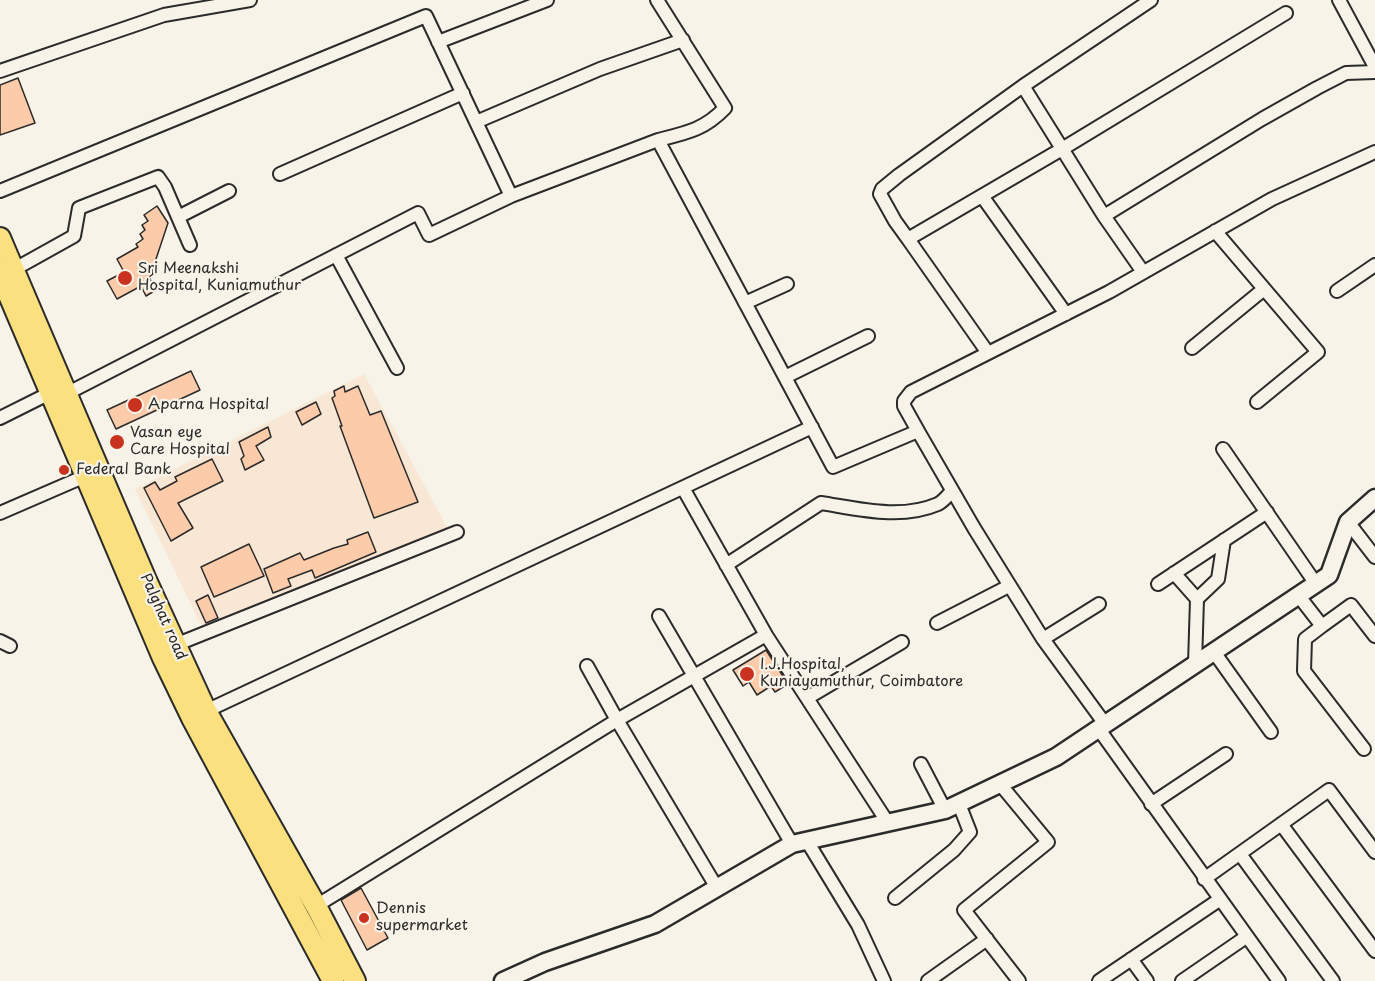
<!DOCTYPE html>
<html>
<head>
<meta charset="utf-8">
<style>
  body { margin:0 }
  canvas { display:block; background:#f7f3e8 }
</style>
</head>
<body>
<canvas width="1375" height="981"></canvas>
<script>
const c = document.querySelector('canvas').getContext('2d');
c.lineJoin = 'round';
function fill(path, color) {
  c.fillStyle = color;
  c.fill(path, 'evenodd');
}
function trace(path, color, width, dash) {
  c.strokeStyle = color;
  c.lineWidth = width;
  c.lineCap = dash ? 'butt' : 'round';
  c.setLineDash(dash || []);
  c.stroke(path);
}
function label(font, color, halo, rows, align = 'center') {
  c.font = font + ' "Playpen Sans",sans-serif';
  c.lineWidth = 4.5;
  c.setLineDash([]);
  c.textBaseline = 'middle';
  c.strokeStyle = halo;
  c.fillStyle = color;
  for (const [text, x, y, turn = 0] of rows) {
    c.save();
    c.translate(x, y);
    c.rotate((+turn || 0) * Math.PI / 180);
    c.textAlign = isNaN(turn) ? turn : align;
    if (halo) c.strokeText(text, 0, 0);
    c.fillText(text, 0, 0);
    c.restore();
  }
}
fill(new Path2D(`
  M364,374L448,529L202,627L135,489Z`), '#f8e7d5');
const building = new Path2D(`
  M18,78L35,123L0,135V85Z
  M157,206L168,223L152,271L153,274L149,277L156,290L146,296L141,286L117,299L107,281L124,272L117,259L138,247L136,244L143,239L140,234L145,230L142,225L148,221L144,215Z
  M191,371L200,390L116,429L107,410Z
  M344,386L345,392L358,386L370,415L381,411L418,502L374,518L340,426H342L332,398L335,396L334,391Z
  M316,402L321,414L302,425L296,412Z
  M268,427L271,437L256,446L264,460L245,470L241,459L244,456L239,442Z
  M212,459L223,481L178,503L193,528L171,541L144,488L155,482L160,490L177,481L175,477Z
  M368,532L376,552L315,578L312,570L288,579L291,586L273,593L264,569L300,553L304,560L334,548L348,544L347,540Z
  M249,544L264,576L214,597L201,567Z
  M208,595L218,618L206,623L196,601Z
  M766,650L788,684L775,692L771,686L757,695L749,682L743,686L733,670Z
  M361,888L388,938L367,950L341,900Z`);
fill(building, '#fbcbaa');
trace(building, '#2b2b2b', 1.5);
const minor = new Path2D(`
  M657,0L725,108C704,130 686,133 658,140
  M1339,0L1375,67
  M438,42L547,0
  M0,71L164,15L250,0
  M1023,86L1104,216L1143,272
  M476,122L600,69L683,40
  M280,174L463,93
  M0,191L426,16L511,196L658,140L833,467L918,431L974,528L1043,639L1105,724
  M982,196L1066,314
  M1104,216L1262,119L1317,88L1346,73L1375,72
  M178,217L229,191
  M1215,231L1318,352L1257,402
  M908,239L895,221L880,194L882,189L899,175L1023,86L1151,0
  M336,255L397,368
  M13,270L74,236L79,208L158,177L165,187L190,245
  M1337,291L1375,265
  M745,303L787,284
  M1192,348L1264,289
  M988,353L908,239L1062,149L1286,13
  M785,377L868,336
  M66,394L418,213L429,235L511,196
  M0,418L50,393
  M918,431L904,406V401L911,392L1109,292L1272,199L1375,152
  M1223,449L1316,584
  M0,513L90,474
  M1348,522L1375,557
  M726,565L821,503C859,509 901,520 938,504C944,501 948,495 952,491
  M1174,573L1197,599
  M1158,584L1267,512
  M1298,595L1322,626L1305,639L1304,671L1364,749
  M659,616L792,844
  M937,623L1009,586
  M1322,626L1351,605L1375,636
  M766,635L888,823
  M1043,639L1099,604
  M0,641L10,646
  M175,645L457,532
  M1214,652L1271,732
  M1195,664L1197,599L1218,579L1224,540
  M587,666L617,720L717,888
  M807,698L902,642
  M206,711L812,427
  M1098,728L1279,981
  M921,764L945,810
  M1000,784L1048,842L964,910L1019,981
  M1151,804L1226,754
  M1281,824L1375,951
  M807,841L858,925L884,981
  M1240,854L1333,981
  M1204,879L1329,790L1375,852
  M895,898L954,850L970,832L959,804
  M316,906L617,720L766,635L683,488
  M1131,959L1147,981
  M928,981L987,939
  M1099,981L1219,900
  M1182,981L1246,937`);
const tertiary = new Path2D(`
  M503,981L545,962L655,924L792,844L945,810L1056,757L1329,575L1348,522L1375,498`);
const primary = new Path2D(`
  M0,238L146,580L206,711L316,906L355,981
  M0,274L163,658L192,718L333,981`);
trace(minor, '#2b2b2b', 16);
trace(tertiary, '#2b2b2b', 21);
trace(primary, '#2b2b2b', 24);
trace(minor, '#f7f3e8', 12);
trace(tertiary, '#f7f3e8', 16);
trace(primary, '#fbe080', 20);
for (const [x, y, r, color] of [
  [125,278,8,"#c8321e"],
  [135,405,8,"#c8321e"],
  [117,442,8,"#c8321e"],
  [64,470,6,"#c8321e"],
  [747,674,8,"#c8321e"],
  [364,918,6,"#c8321e"]
]) {
  const dot = new Path2D();
  dot.arc(x, y, r, 0, 2 * Math.PI);
  c.fillStyle = color;
  c.fill(dot);
  trace(dot, '#f7f3e8', 2);
}
label('15px', '#2b2b2b', '#f7f3e8', [
  ["Sri Meenakshi",138,269],
  ["Hospital, Kuniamuthur",138,286],
  ["Aparna Hospital",148,405],
  ["Vasan eye",130,433],
  ["Care Hospital",130,450],
  ["Federal Bank",76,470],
  ["I.J.Hospital,",760,665],
  ["Kuniayamuthur, Coimbatore",760,682],
  ["Dennis",376,909],
  ["supermarket",376,926]
], 'left');
label('15px', '#2b2b2b', '#f7f3e8', [
  ["Palghat road",163,617,66]
]);
</script>
</body>
</html>
